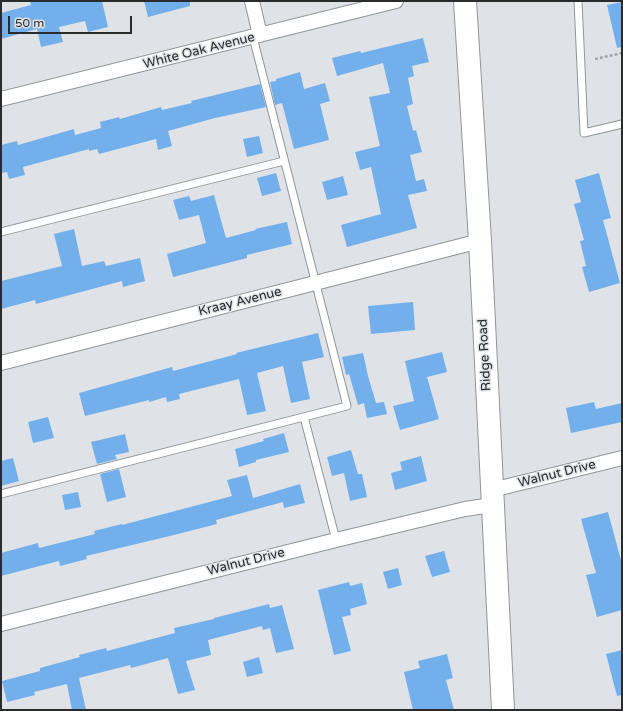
<!DOCTYPE html>
<html>
<head>
<meta charset="utf-8">
<style>
  body { margin:0 }
  #map { position:relative; width:623px; height:711px; overflow:hidden; background:#dfe3e8; font-family:"Varela Round",sans-serif }
  canvas { display:block }
  .frame { position:absolute; inset:0; border:2px solid #292b2c; pointer-events:none }
  .scale { position:absolute; left:8px; top:16px; width:124px; height:18px; box-sizing:border-box; border:2px solid #292b2c; border-top:0; padding-left:5px; font-size:12px; line-height:14px; white-space:nowrap; color:#292b2c; -webkit-text-stroke:3px #dfe3e8; paint-order:stroke }
</style>
</head>
<body>
<div id="map">
<canvas width="623" height="711"></canvas>
<div class="frame"></div>
<div class="scale">50 m</div>
</div>
<script>
const c = document.querySelector('canvas').getContext('2d');
c.lineJoin = 'round';
function fill(path, color) {
  c.fillStyle = color;
  c.fill(path, 'evenodd');
}
function trace(path, color, width, dash) {
  c.strokeStyle = color;
  c.lineWidth = width;
  c.lineCap = dash ? 'butt' : 'round';
  c.setLineDash(dash || []);
  c.stroke(path);
}
function label(font, color, halo, rows, align = 'center') {
  c.font = font + ' "Varela Round",sans-serif';
  c.lineWidth = 3;
  c.setLineDash([]);
  c.textBaseline = 'middle';
  c.strokeStyle = halo;
  c.fillStyle = color;
  for (const [text, x, y, turn = 0] of rows) {
    c.save();
    c.translate(x, y);
    c.rotate((+turn || 0) * Math.PI / 180);
    c.textAlign = isNaN(turn) ? turn : align;
    if (halo) c.strokeText(text, 0, 0);
    c.fillText(text, 0, 0);
    c.restore();
  }
}
fill(new Path2D(`
  M30,1H102L108,27L88,32L85,21L59,27L63,42L41,47L37,29L1,39V13L31,5Z
  M144,1H190V6L148,17Z
  M622,2V47L617,48L607,5Z
  M423,38L429,62L412,66L414,76L408,78L413,104L407,106L413,131L416,130L422,152L410,155L416,181L424,179L427,191L408,195L417,228L347,247L341,225L381,214L371,167L360,170L355,152L380,146L369,97L390,93L383,63L337,76L332,58L360,51L361,53Z
  M300,72L304,89L325,83L330,101L320,104L329,140L294,149L282,103L275,105L270,82L276,81V79Z
  M260,84L266,107L215,118L168,131L172,146L158,150L156,139L99,154L97,149L89,151V149L23,167L25,175L9,179L7,172L1,173V145L17,141L18,145L74,129L75,135L101,128L100,122L119,117L120,119L161,107L162,110L192,103L191,101Z
  M259,136L263,153L247,157L243,139Z
  M276,173L281,191L262,196L257,178Z
  M599,173L611,218L603,220L620,283L589,292L582,267L586,266L580,241L584,240L574,204L581,202L575,180Z
  M343,176L348,195L327,200L322,182Z
  M214,195L226,238L256,230L255,229L287,222L292,244L247,255V258L173,277L167,254L206,243L199,215L179,220L173,200L189,196L191,201Z
  M74,229L82,266L104,261L106,266L140,258L145,281L123,287L122,281L36,304L35,300L1,309V281L62,266L54,234Z
  M413,302L415,330L371,334L368,306Z
  M318,333L324,357L302,362L310,399L291,403L283,366L257,373L266,411L247,415L239,379L179,394L180,399L167,402L166,397L149,402V400L85,416L79,393L172,367L173,371L237,354L236,353Z
  M442,352L447,372L427,377L439,419L400,430L393,406L414,401L405,361Z
  M363,353L368,376L376,403L384,402L387,414L367,418L364,403L358,405L349,374L346,375L342,357Z
  M594,402L596,409L622,403V422L571,433L566,408Z
  M48,417L54,438L33,443L28,422Z
  M284,433L289,452L256,460V462L239,467L235,449L264,441L263,439Z
  M125,434L129,452L115,455L117,459L97,464L91,442Z
  M351,450L358,474H362L367,497L350,501L344,473L332,476L327,457Z
  M421,456L427,481L395,490L391,473L402,470L400,462Z
  M13,458L19,481L1,486V461Z
  M119,469L126,497L107,502L100,474Z
  M247,475L253,498L300,484L305,503L284,508L283,502L216,520L217,524L174,535L86,556L87,559L60,566L59,561L1,576V553L38,543L39,548L95,534L94,531L122,524V525L232,496L227,480Z
  M78,492L81,507L65,510L62,495Z
  M608,512L622,564V610L597,617L586,575L596,573L581,519Z
  M444,551L450,572L432,577L425,556Z
  M398,568L402,585L388,589L383,572Z
  M349,582L350,586L362,583L367,604L350,609L351,615L342,617L351,651L334,655L318,590Z
  M269,604L270,608L282,605L294,649L276,653L270,628L263,630L262,626L208,640L211,655L186,661L195,690L178,694L168,658L131,668L130,665L79,678L86,710H72L67,684L34,692L35,695L7,702L2,681L40,671V668L80,657L79,655L106,648L107,651L175,633L174,628L214,619V618Z
  M622,650V695L617,696L606,654Z
  M447,654L453,678L446,680L454,710H413L404,672L420,668L418,661Z
  M259,657L263,673L247,677L243,662Z`), '#73b0eb');
const service = new Path2D(`
  M578,1L584,133L622,124
  M1,232L284,161
  M304,417L336,540
  M1,494L347,406L253,37`);
const minor = new Path2D(`
  M252,1L260,35
  M1,99L396,1
  M1,363L480,241
  M492,490L622,458
  M1,624L336,540L465,509L492,505`);
const primary = new Path2D(`
  M465,1L480,241L503,710`);
trace(service, '#919599', 9);
trace(minor, '#919599', 16);
trace(primary, '#919599', 24);
trace(new Path2D(`
  M595,59L622,53`), '#a2a5a9', 2.5, [3, 2]);
trace(service, '#fff', 7);
trace(minor, '#fff', 14);
trace(primary, '#fff', 22);
label('13px', '#292b2c', '#dfe3e8', [
  ["White Oak Avenue",199,51,-14],
  ["Kraay Avenue",240,302,-14],
  ["Ridge Road",485,355,-93],
  ["Walnut Drive",557,474,-14],
  ["Walnut Drive",246,562,-14]
]);
</script>
</body>
</html>
